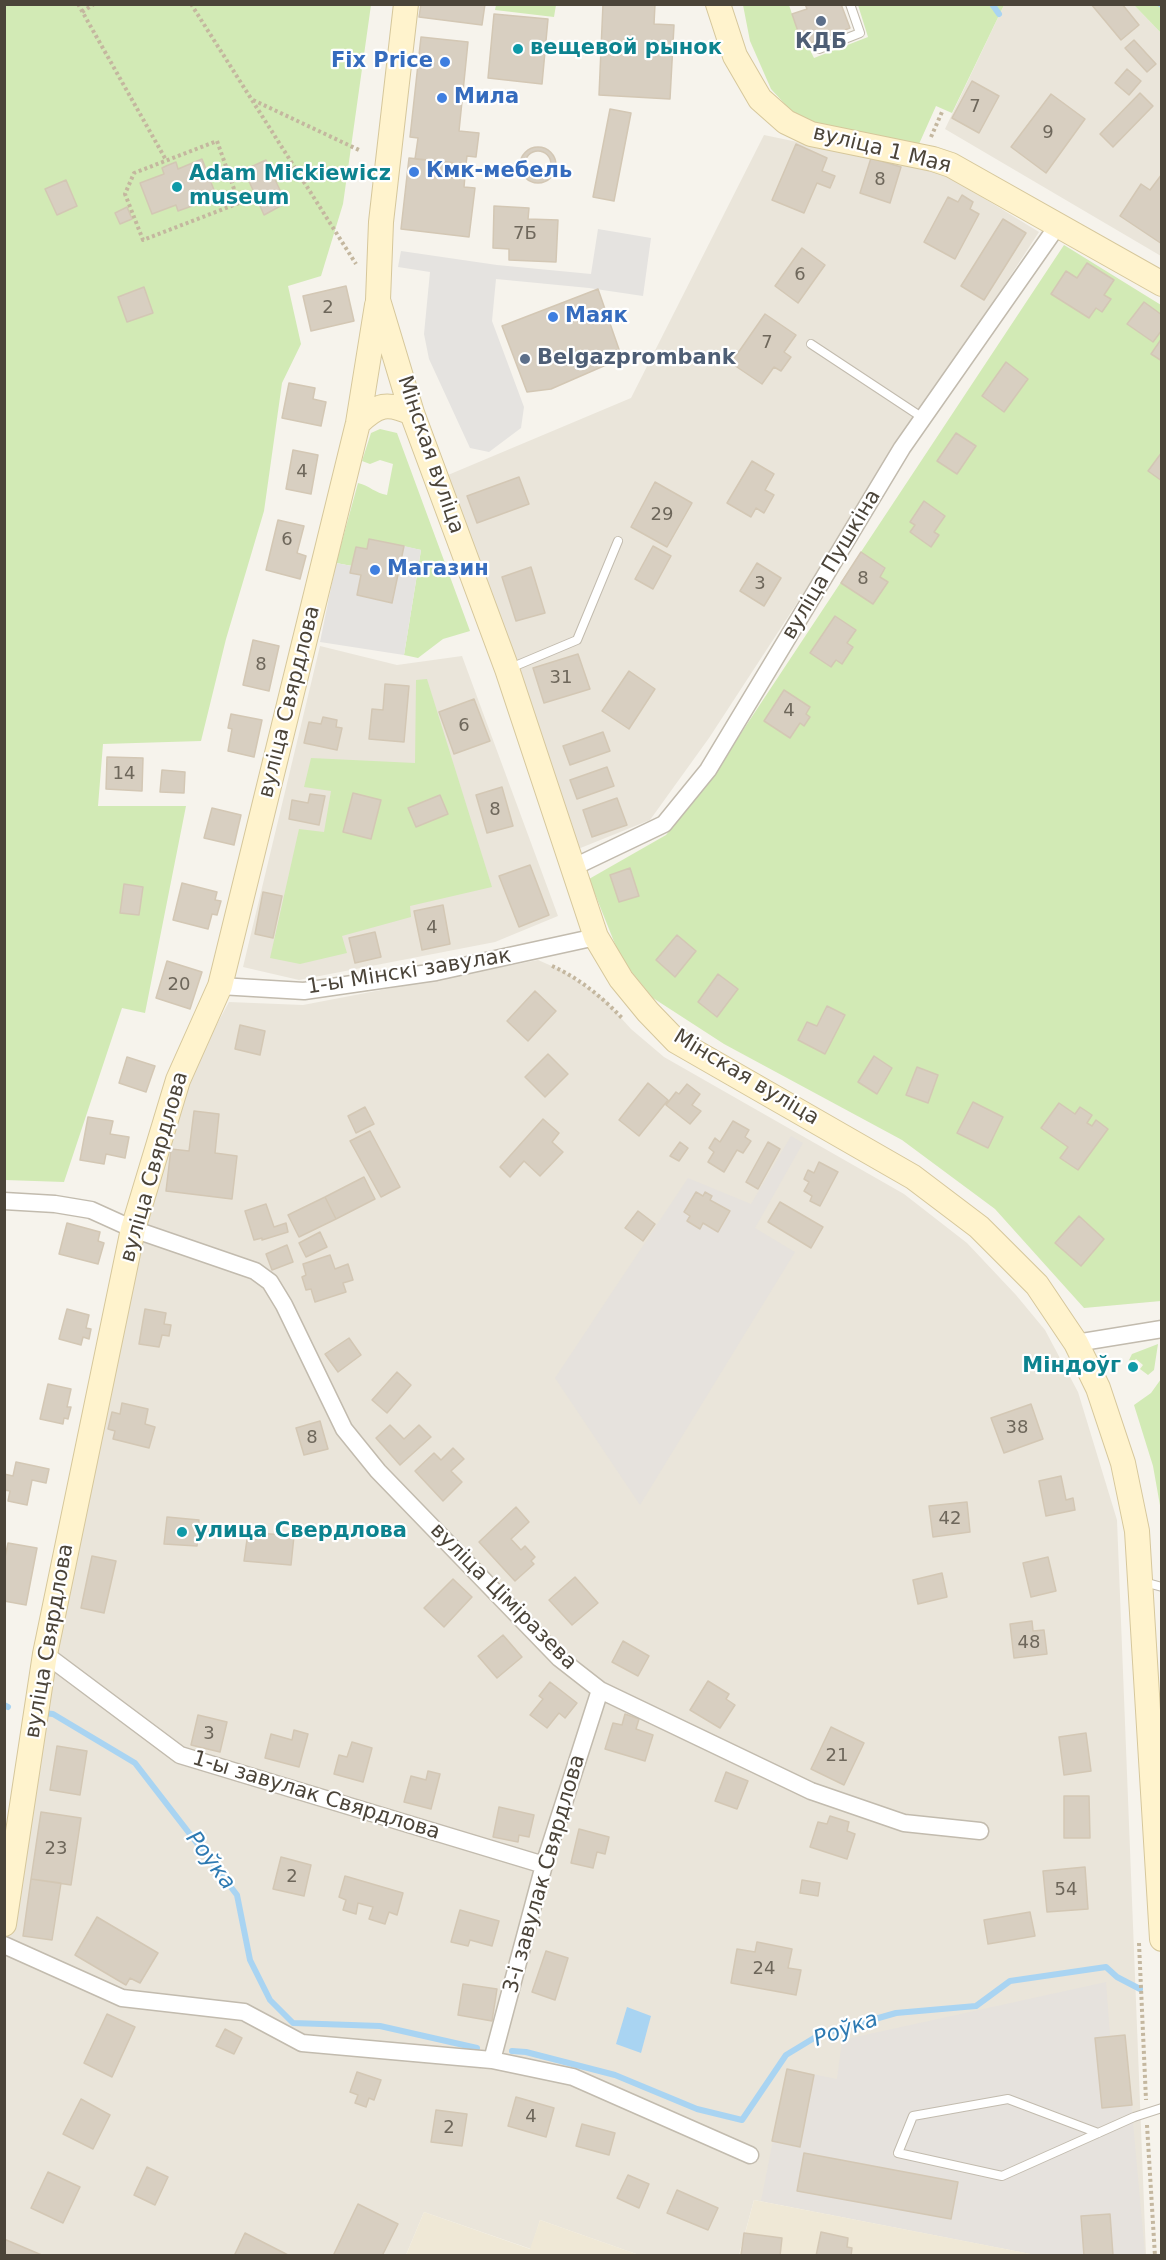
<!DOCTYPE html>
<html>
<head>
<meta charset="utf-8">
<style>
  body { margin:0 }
  #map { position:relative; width:1166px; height:2260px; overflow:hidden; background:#f6f3ec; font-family:"DejaVu Sans",sans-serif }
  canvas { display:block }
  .frame { position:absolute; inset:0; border:6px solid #4b4439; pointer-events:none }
</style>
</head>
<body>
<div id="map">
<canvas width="1166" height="2260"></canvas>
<div class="frame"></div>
</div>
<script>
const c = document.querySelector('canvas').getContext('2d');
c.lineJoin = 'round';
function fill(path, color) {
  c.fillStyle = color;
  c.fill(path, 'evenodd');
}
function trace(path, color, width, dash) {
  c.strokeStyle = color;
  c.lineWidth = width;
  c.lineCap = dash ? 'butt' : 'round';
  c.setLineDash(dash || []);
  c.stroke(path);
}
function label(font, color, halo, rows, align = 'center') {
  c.font = font + ' "DejaVu Sans",sans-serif';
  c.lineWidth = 4.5;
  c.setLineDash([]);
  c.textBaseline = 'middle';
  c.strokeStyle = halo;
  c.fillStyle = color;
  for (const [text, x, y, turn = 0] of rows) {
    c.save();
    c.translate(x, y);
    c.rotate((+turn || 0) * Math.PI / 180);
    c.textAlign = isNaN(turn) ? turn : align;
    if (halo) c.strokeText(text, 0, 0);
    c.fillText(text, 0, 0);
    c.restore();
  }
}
fill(new Path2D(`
  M1004,5H1134L1161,33V256L945,129Z
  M764,135L941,172L1039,232L709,738L650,820L578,849L448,475L631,398Z
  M320,646L397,665L462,656L558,916L495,942L299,980L243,967Z
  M538,960L563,971L604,999L631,1029L664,1057L904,1194L967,1243L1016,1295L1045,1330L1078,1392L1117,1520L1146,2255H1036L754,2200L739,2255H639L540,2220L531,2249L424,2212L406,2255L5,2256V1924L45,1654L142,1227L185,1083L229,1002L303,1005Z`), '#eae5da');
fill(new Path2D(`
  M791,1136L803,1143L755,1228L795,1252L640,1505L555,1378L688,1178L751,1204Z
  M1106,1982L1110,2036L1125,2035L1145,2255H1036L761,2201L787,2069L837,2079L842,2040Z`), '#e6e2dd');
fill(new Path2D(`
  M754,2200L1036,2255L739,2256Z
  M424,2212L530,2249L540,2220L639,2255H406Z`), '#efe8d6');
fill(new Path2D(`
  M5,5H371L343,204L321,276L288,286L301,344L282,383L264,511L226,639L201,741L103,744L98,806H186L145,1013L122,1008L64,1182L5,1180Z
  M496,5V4L556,5L554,17L495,10Z
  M743,5H789L792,14L814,58L868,37L858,5H1004L952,113L936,106L919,144L813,126L793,113L771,89L750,41Z
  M1134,5H1161V33Z
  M1064,245L1161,305V1301L1084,1308L995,1209L902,1140L724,1044L653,998L621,959L589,879L666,835L712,777Z
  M380,429L397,433L470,631L443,639L418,658L404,655L421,550L369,539L367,549L356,547L352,566L336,563L358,483C370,486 375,493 387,495L393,464L380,460L370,464L362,461L371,433Z
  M427,679L492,887L410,906L411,917L342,936L347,953L300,964L270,958L299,829L324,832L331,791L304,787L311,758L415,763L416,680Z
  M1158,1344L1154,1370L1148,1375L1140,1369L1143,1365L1136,1359L1133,1362L1129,1360L1132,1354Z
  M1161,1379H1162L1161,1511L1153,1466L1134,1405L1151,1393Z`), '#d2eab5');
fill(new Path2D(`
  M598,229L651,238L643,296L589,288L496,279L492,321L524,407L521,428L489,452L470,448L429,359L424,334L430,272L398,267L401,251L497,265L591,274Z
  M404,546L421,550L404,655L320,642L336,563L352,566L350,573L361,575L357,595L391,603Z`), '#e5e3e0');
fill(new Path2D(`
  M627,2007L651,2016L641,2053L616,2044Z`), '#a9d4f2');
trace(new Path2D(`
  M992,4L999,14
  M1160,4L1162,5
  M4,1705L8,1707
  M43,1713L53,1714L135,1763L237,1895L250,1960L270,2000L293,2023L380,2026L477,2048
  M512,2051L526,2052L615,2075L697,2109L742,2120L786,2055L819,2035L896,2013L976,2006L1010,1981L1106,1967L1117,1977L1140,1989`), '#a9d4f2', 6);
const building = new Path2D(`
  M421,4H485L482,25L419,17Z
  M603,4H655L654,24L674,25L670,99L599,95Z
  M805,4H841L850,28L803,46L792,14L807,9Z
  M1091,4H1122L1139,25L1121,40Z
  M494,14L548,19L542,84L488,78Z
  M421,37L468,42L459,131L479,133L476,157L467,156L466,164L415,159L418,138L410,137Z
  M1134,40L1156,64L1147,72L1125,48Z
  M1127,69L1141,81L1129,95L1115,83Z
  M972,81L999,96L979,133L952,118Z
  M1140,93L1153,106L1113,147L1100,134Z
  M1051,94L1085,119L1046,173L1011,147Z
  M610,109L631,113L614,201L593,197Z
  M796,144L827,158L822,171L835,176L830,188L817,183L804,213L772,200Z
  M520 165a18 18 0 1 1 36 0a18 18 0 1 1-36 0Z
  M525 164a13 13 0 1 1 26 0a13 13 0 1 1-26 0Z
  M409,158L466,164L464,187L475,188L469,237L401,229Z
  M871,158L901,167L890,203L860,193Z
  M202,159L214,190L190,200L192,206L178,211L176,205L152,214L140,183L164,174L162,168L166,166L176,162L178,169Z
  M266,160L286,203L264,215L244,170Z
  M1162,174V244L1120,216L1141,184L1150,190Z
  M66,180L77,206L57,215L45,189Z
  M962,195L973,202L970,209L979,214L955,259L924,242L948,197L958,202Z
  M494,206L529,208L528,219L558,220L556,262L509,260V249L493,248Z
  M127,207L132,219L120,224L115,213Z
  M1003,219L1026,233L984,300L961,286Z
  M802,248L825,265L798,303L775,286Z
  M1087,263L1114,280L1104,295L1111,299L1102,312L1096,308L1089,318L1051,294L1066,271L1077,278Z
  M346,286L354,321L311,331L303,296Z
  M144,287L153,313L127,322L118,297Z
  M598,289L622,358L551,389L527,392L502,326Z
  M1144,302L1162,315V330L1153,342L1127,324Z
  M765,314L796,335L784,352L791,357L781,371L774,367L762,384L731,363Z
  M1162,338V361L1151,354Z
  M1006,362L1028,379L1004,412L982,396Z
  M289,383L315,388L313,399L326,402L321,426L282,418Z
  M956,433L976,446L957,474L937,461Z
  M293,450L318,455L311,494L286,489Z
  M1162,452V481L1148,471Z
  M752,461L774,474L765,490L774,495L764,513L756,508L751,517L727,503Z
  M519,477L529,504L477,523L467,496Z
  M655,482L692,503L667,547L631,527Z
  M924,501L945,516L934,532L939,535L931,547L910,532L915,525L910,522Z
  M278,520L304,526L297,553L306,556L300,579L266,570Z
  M369,539L404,546L392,603L357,595L361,575L350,573L356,547L367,549Z
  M653,546L671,556L653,589L635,579Z
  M861,552L885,568L880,577L888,582L873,604L841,583Z
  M757,563L781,578L764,606L740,591Z
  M531,567L545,613L516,621L502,577Z
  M835,616L856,630L847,643L853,647L842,664L836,660L831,667L810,653Z
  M253,640L279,646L269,691L243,685Z
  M578,654L590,689L544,703L533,668Z
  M629,671L655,689L629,729L602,711Z
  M385,684L409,686L404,742L369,739L372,709L383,710Z
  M784,690L810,707L806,714L810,717L804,726L800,723L790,738L764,721Z
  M474,699L490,741L454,754L439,712Z
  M231,714L262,720L254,757L228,751L232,729L228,728Z
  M323,717L337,720L336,727L342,728L337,750L304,743L309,722L321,724Z
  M603,732L610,751L570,765L563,746Z
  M107,757L143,758L142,791L106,789Z
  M607,767L614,786L577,799L570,780Z
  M162,770L185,772L184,793L160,792Z
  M502,787L513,826L487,833L476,795Z
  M353,793L381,800L371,839L343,832Z
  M310,794L325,796L319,825L289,819L292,800L308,803Z
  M440,795L448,814L416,827L408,808Z
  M617,798L627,825L592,837L583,810Z
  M212,808L241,815L234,845L204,838Z
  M530,865L549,915L519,927L499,876Z
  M630,868L639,896L619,902L610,875Z
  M182,883L217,892L215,900L221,901L217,915L212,914L208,929L173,920Z
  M124,884L143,887L139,915L120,913Z
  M263,892L282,896L273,938L255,934Z
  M443,905L450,944L422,950L414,911Z
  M375,932L381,957L355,963L349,938Z
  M677,935L696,951L675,977L656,960Z
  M167,961L202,972L190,1009L156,998Z
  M718,974L738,989L717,1017L698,1002Z
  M535,991L556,1011L528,1041L507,1021Z
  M827,1006L845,1015L825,1054L798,1040L807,1022L817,1026Z
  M240,1025L265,1031L260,1055L235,1049Z
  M548,1054L568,1074L545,1097L525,1077Z
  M874,1056L892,1068L877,1094L858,1082Z
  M127,1057L155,1066L146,1092L119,1083Z
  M917,1067L938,1075L928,1103L906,1095Z
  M648,1083L668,1100L639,1136L619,1120Z
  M687,1084L700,1094L692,1105L701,1111L690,1124L666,1105L676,1092L679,1094Z
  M973,1102L1003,1117L988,1148L957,1133Z
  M1059,1103L1075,1114L1080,1107L1092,1115L1087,1123L1092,1126L1096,1120L1108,1129L1078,1170L1060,1158L1068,1147L1041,1128Z
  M365,1107L374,1124L356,1133L348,1116Z
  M194,1111L219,1114L215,1153L237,1156L232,1199L166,1191L171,1149L189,1151Z
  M88,1117L113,1121L110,1134L129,1137L125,1158L106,1154L104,1164L80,1160Z
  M543,1119L559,1133L552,1142L563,1152L540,1176L524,1161L510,1177L500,1167Z
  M733,1121L749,1130L745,1137L751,1141L743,1153L737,1150L724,1172L708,1162L714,1152L709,1148L715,1138L720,1142Z
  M370,1131L400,1187L381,1197L350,1141Z
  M680,1142L688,1148L679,1161L670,1156Z
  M768,1142L780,1149L758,1189L746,1182Z
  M819,1162L838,1172L820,1206L810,1201L812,1196L804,1191L809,1182L804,1179L808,1170L814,1173Z
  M364,1177L375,1199L336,1219L325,1197Z
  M696,1192L703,1196L705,1192L712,1196L710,1200L730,1211L718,1232L703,1223L700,1229L687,1221L690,1216L684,1212Z
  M325,1197L336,1219L299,1237L288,1215Z
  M780,1202L823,1227L811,1248L768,1222Z
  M266,1204L274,1227L286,1223L288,1232L262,1240V1238L254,1240L245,1211Z
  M638,1211L655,1224L643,1241L625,1228Z
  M1079,1216L1104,1239L1081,1266L1055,1243Z
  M67,1223L100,1232L98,1241L104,1243L98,1264L59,1254Z
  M320,1232L327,1247L306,1257L299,1243Z
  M287,1245L293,1262L272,1270L266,1254Z
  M330,1255L335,1269L348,1264L353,1280L343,1283L346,1292L315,1302L311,1289L306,1290L302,1277L306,1275L303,1264Z
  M67,1309L89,1315L86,1328L91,1329L89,1339L83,1337L81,1345L59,1339Z
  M145,1309L166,1313L164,1324L171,1325L169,1336L162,1335L159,1347L139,1344Z
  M349,1338L361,1355L338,1372L325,1354Z
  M397,1372L411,1385L387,1413L372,1400Z
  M48,1384L71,1389L67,1407H71L68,1419L64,1418L63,1424L40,1419Z
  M122,1403L148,1409L145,1424L155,1427L149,1448L113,1439L115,1431L108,1429L112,1412L120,1414Z
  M1031,1404L1043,1439L1004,1453L991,1418Z
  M320,1421L328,1449L304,1455L296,1428Z
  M390,1425L404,1439L419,1425L431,1437L400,1465L376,1438Z
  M453,1448L464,1459L451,1471L462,1482L443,1501L415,1471L434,1453L441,1460Z
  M16,1462L49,1469L46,1483L32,1480L27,1505L8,1501L10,1491L4,1490V1474L13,1476Z
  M1061,1476L1066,1500L1073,1498L1075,1510L1046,1516L1039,1481Z
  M967,1502L970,1532L933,1537L929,1506Z
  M516,1507L529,1522L511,1539L521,1550L525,1546L535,1557L531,1561L534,1564L515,1581L479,1542Z
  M167,1517L199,1520L197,1546L164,1544Z
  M248,1532L294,1536L291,1565L244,1561Z
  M8,1543L37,1548L26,1605L4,1601V1562Z
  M92,1556L116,1561L104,1613L81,1608Z
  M1048,1557L1056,1591L1031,1597L1023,1563Z
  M942,1573L947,1597L918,1604L913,1580Z
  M575,1577L598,1603L572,1625L549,1600Z
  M453,1579L472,1597L444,1627L424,1608Z
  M1032,1621L1033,1631L1044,1630L1047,1654L1014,1658L1010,1624Z
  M503,1635L522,1657L497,1678L478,1656Z
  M623,1641L649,1656L638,1676L612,1662Z
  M708,1681L729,1694L726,1699L735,1705L720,1728L690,1710Z
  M550,1682L577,1703L565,1718L559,1713L547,1728L530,1715L543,1699L539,1696Z
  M625,1714L639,1719L636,1729L653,1735L645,1761L605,1749L613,1723L622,1725Z
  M198,1715L227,1722L220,1752L191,1745Z
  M831,1727L864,1743L844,1785L811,1769Z
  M294,1730L308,1734L299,1767L265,1758L271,1734L292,1740Z
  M1086,1733L1091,1771L1064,1775L1059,1737Z
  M352,1742L372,1748L363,1782L334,1774L339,1755L347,1757Z
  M57,1746L87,1751L80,1795L50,1790Z
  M428,1771L440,1774L431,1809L404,1802L411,1776L426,1780Z
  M726,1772L748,1781L737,1809L715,1801Z
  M1064,1796H1089L1090,1838H1064Z
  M499,1807L534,1815L529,1837L519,1835L518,1842L493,1837Z
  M41,1812L81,1818L71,1885L31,1879Z
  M830,1816L849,1822L847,1831L855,1834L847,1859L810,1847L818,1822L827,1824Z
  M579,1829L609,1837L605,1854L597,1852L593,1868L571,1863Z
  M281,1857L311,1865L304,1896L273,1889Z
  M1085,1867L1088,1909L1047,1912L1043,1871Z
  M345,1876L403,1893L397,1915L389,1912L385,1924L369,1919L373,1907L358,1903L356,1914L343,1910L346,1900L339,1897Z
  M31,1879L61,1883L52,1940L23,1936Z
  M802,1880L820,1883L818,1896L800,1893Z
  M460,1910L499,1921L492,1946L470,1940L468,1946L451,1942Z
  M1030,1912L1035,1936L988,1944L984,1920Z
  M97,1917L158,1953L140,1983L130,1978L126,1985L75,1955Z
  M757,1942L792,1949L788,1968L801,1970L796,1995L731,1983L737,1949L755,1952Z
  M546,1951L568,1958L555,2000L532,1992Z
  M463,1984L497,1989L492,2021L458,2015Z
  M107,2014L135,2027L112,2077L84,2063Z
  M225,2029L242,2038L234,2054L216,2046Z
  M1125,2035L1132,2105L1102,2108L1095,2038Z
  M787,2069L814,2075L800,2147L772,2141Z
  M357,2072L381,2080L374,2100L369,2098L366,2107L355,2103L358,2095L350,2092Z
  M516,2097L554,2108L546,2137L508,2126Z
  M81,2099L110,2115L93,2149L63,2134Z
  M436,2110L467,2114L462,2146L431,2142Z
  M582,2124L615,2133L609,2155L576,2146Z
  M804,2153L958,2182L951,2219L797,2191Z
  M147,2167L168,2177L155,2205L134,2195Z
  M48,2172L80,2187L63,2223L31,2208Z
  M628,2175L649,2184L639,2208L617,2198Z
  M677,2190L718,2208L708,2230L667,2213Z
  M358,2204L398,2224L382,2256H333Z
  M1110,2214L1113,2255L1084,2256L1081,2216Z
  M821,2232L848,2238L847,2247L852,2248L851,2256H816Z
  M245,2233L290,2256H234Z
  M744,2233L782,2238L780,2256H741Z
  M4,2239L44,2256H4Z`);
fill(building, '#d8cfc1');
trace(building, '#d3c7b4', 1.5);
const lane = new Path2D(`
  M819,49L860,33L850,4
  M811,344L923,418
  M508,669L577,640L618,541
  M1144,1582L1162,1587
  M1098,2133L1008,2099L913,2116L898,2153L1002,2176L1134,2117L1162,2108`);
const street = new Path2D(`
  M574,867L664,824L708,770L902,448L1058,225
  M220,986L304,991L436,972L596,937
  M4,1201L55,1204L91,1210L133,1229L255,1271L270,1282L284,1305L344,1429L378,1471L559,1658L600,1690L811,1791L904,1823L980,1831
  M1076,1343L1162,1329
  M45,1654L180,1755L544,1865
  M4,1945L122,1998L244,2012L302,2043L492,2060L573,2077L750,2155
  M492,2060L544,1865L600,1690`);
const secondary = new Path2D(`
  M406,4L381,222L378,300L412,413L507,669L596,937L621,979L648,1012L676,1041L913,1177L979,1227L1037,1285L1076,1343L1098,1388L1123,1463L1137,1531L1162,1939
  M718,4L735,56L760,99L786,122L811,134L933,159L951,165L1162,284
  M358,423C378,404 387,402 412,413
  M4,1924L45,1654L133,1229L178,1080L220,986L358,423L377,305`);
trace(lane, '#c2bbae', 10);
trace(street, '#c2bbae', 19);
trace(secondary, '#d6c79b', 26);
trace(new Path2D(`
  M78,4L166,160
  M191,4L356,264
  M82,12L94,4
  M253,100L359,150
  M931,137L942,112
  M217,141L239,203L143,240L125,194L134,173Z
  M552,966C579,978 603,998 623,1019
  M1139,1943L1146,2100
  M1147,2125L1155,2256`), '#c4b79f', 4, [3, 3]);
trace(lane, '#fff', 8);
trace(street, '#fff', 16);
trace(secondary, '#fff3cd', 24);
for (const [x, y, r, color] of [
  [821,21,6,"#5c6f8a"],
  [518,49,6,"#0f9aa8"],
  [445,62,6,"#3f7fe0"],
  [442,98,6,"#3f7fe0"],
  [414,172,6,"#3f7fe0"],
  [177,187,6,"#0f9aa8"],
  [553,317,6,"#3f7fe0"],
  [525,359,6,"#5c6f8a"],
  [375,570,6,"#3f7fe0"],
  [1133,1367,6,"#0f9aa8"],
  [182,1532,6,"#0f9aa8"]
]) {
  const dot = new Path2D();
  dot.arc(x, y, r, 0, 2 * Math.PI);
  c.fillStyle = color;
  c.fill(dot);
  trace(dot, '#fff', 2);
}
label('18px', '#6e675b', null, [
  ["7",975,107],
  ["9",1048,133],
  ["8",880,180],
  ["7Б",525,234],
  ["6",800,275],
  ["2",328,308],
  ["7",767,343],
  ["4",302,472],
  ["29",662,515],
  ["6",287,540],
  ["8",863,579],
  ["3",760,584],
  ["8",261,665],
  ["31",561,678],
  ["4",789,711],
  ["6",464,726],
  ["14",124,774],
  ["8",495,810],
  ["4",432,928],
  ["20",179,985],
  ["38",1017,1428],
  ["8",312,1438],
  ["42",950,1519],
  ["48",1029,1643],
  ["3",209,1734],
  ["21",837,1756],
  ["23",56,1849],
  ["2",292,1877],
  ["54",1066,1890],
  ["24",764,1969],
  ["4",531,2117],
  ["2",449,2128]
]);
label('bold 21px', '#4e5e75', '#fff', [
  ["КДБ",821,43],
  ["Belgazprombank",537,359,"left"]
]);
label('bold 21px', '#0d838f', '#fff', [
  ["вещевой рынок",530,49],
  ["Adam Mickiewicz",189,175],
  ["museum",189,199],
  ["Міндоўг",1121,1367,"right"],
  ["улица Свердлова",194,1532]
], 'left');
label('bold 21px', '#366cbe', '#fff', [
  ["Fix Price",433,62,"right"],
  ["Мила",454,98],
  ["Кмк-мебель",426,172],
  ["Маяк",565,317],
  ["Магазин",387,570]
], 'left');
label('21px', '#4b4439', '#fff', [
  ["вуліца 1 Мая",882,150,14],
  ["Мінская вуліца",430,455,71],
  ["вуліца Пушкіна",832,565,-59],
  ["вуліца Свярдлова",290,702,-76],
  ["1-ы Мінскі завулак",409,972,-9],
  ["Мінская вуліца",746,1078,31],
  ["вуліца Свярдлова",155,1167,-74],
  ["вуліца Ціміразева",503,1597,45],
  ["вуліца Свярдлова",50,1641,-80],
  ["1-ы завулак Свярдлова",316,1796,17],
  ["3-і завулак Свярдлова",545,1874,-74]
]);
label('italic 22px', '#2e7ab2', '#fff', [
  ["Роўка",210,1861,53],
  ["Роўка",846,2030,-19]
]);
</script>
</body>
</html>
